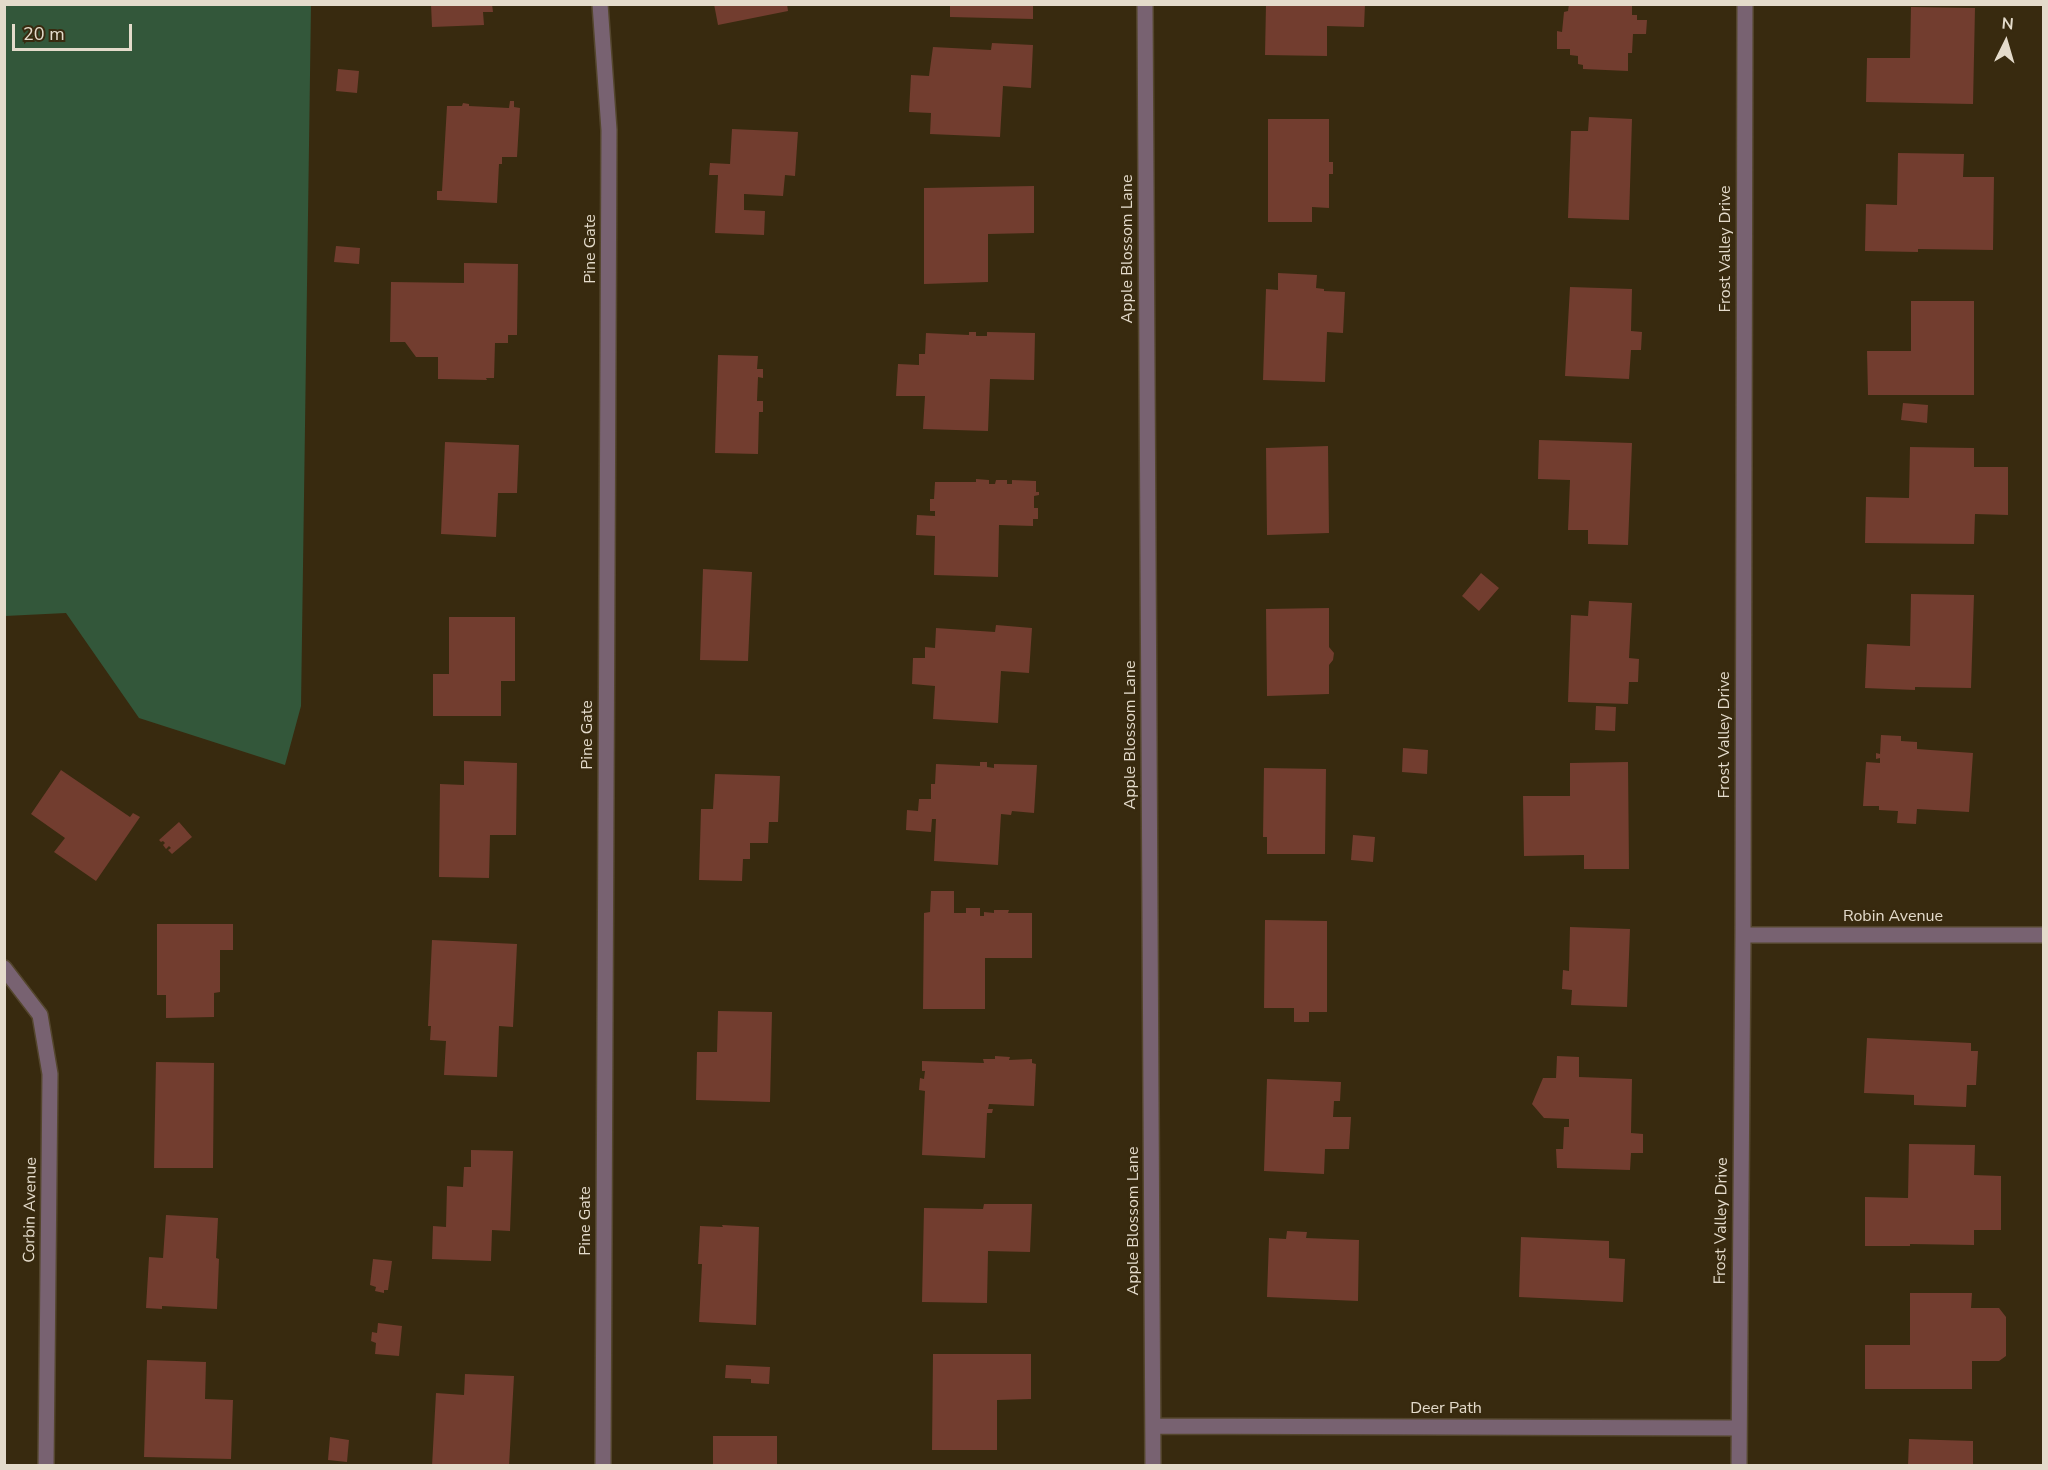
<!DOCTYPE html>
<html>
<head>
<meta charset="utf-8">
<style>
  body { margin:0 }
  #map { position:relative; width:2048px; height:1470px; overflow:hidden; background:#382a0f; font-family:"Nunito Sans",sans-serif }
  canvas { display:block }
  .frame { position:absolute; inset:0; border:6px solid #e4dbcb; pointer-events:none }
  .north { position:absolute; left:1976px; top:12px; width:60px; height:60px; -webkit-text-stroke:4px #382a0f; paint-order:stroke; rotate:5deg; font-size:16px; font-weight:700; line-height:24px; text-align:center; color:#e4dbcb }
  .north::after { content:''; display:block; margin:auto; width:21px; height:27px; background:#e4dbcb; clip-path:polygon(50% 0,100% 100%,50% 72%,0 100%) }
  .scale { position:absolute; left:12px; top:24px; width:120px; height:27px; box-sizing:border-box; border:3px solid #e4dbcb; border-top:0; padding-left:8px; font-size:18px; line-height:21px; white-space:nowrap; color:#e4dbcb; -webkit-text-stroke:4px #382a0f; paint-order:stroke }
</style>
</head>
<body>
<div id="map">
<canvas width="2048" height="1470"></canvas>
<div class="frame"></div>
<div class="north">N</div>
<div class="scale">20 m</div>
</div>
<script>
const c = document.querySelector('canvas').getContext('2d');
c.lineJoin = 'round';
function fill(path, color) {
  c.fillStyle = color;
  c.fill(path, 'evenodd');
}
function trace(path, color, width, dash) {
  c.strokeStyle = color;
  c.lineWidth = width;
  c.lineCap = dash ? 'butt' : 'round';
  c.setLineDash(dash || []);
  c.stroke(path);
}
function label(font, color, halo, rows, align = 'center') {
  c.font = font + ' "Nunito Sans",sans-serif';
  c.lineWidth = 4.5;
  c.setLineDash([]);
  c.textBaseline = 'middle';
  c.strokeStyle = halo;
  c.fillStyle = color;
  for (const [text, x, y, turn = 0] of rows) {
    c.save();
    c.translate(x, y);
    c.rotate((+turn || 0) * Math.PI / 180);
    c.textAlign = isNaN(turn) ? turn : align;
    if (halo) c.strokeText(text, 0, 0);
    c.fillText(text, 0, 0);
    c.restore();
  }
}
fill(new Path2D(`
  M5,4L311,5L301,706L285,765L139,718L66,613L5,616Z`), '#33573a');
fill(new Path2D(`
  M431,4H492L493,12H483L484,25L432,27Z
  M714,4H787L788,11L718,25Z
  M1266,4H1365L1364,27L1327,26V56L1265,55Z
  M1569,4H1632V15H1637V20H1647L1646,34H1633L1632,53H1628V71L1583,69V65L1578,64V56L1570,55V49H1557V31L1562,32L1564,12L1568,11Z
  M950,5H1033V19L950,17Z
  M1911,7L1975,8L1973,104L1866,102L1867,58H1910Z
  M992,43L1033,45L1031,88L1003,86L1000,137L930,134L931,113L909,112L911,75L929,76L933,47L991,50Z
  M338,69L359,71L357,93L336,91Z
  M510,101H514V107L520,108L517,157H502V164H499L497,203L437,200V191H442L447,106H462L463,103L469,104V106L509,108Z
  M1589,117L1632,119L1629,220L1568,218L1571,131H1588Z
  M1268,119H1329V162H1333V174H1329V208L1312,207V222H1268Z
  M732,129L798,132L795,176L785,175L783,196L744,194V210L765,211L764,235L715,233L718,175H709L710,163L730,164Z
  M1898,153L1964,154L1963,177H1994L1993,250L1918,249V252L1865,251L1866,204L1897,205Z
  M1034,186V233L988,234V282L924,284V188Z
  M336,246L360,248L359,264L334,262Z
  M464,263L518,264L517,335H508V343H495L494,378H486L487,380L438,379V357H416L405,342H390L391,282L464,283Z
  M1278,273L1317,275L1316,288L1324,289V291L1345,292L1343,333L1327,332L1325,382L1263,380L1266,289L1278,290Z
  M1570,287L1632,289L1631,331L1642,332L1641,350H1631L1629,379L1565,376Z
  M1911,301H1974V395H1868L1867,351H1911Z
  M969,332H976V336H987V332L1035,333L1034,380L990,379L988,431L923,429L925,396H896L898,364L919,365V354H925L926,333L969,335Z
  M718,355L758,356L757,369H763V378L758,377L757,401H763V412H759L758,454L715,453Z
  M1903,403L1928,405L1927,423L1901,420Z
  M1539,440L1632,443L1628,545L1588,544V530H1568L1570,480L1538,479Z
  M445,442L519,445L517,493H498L496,537L441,534Z
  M1328,446L1329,533L1267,535L1266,448Z
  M1910,447L1974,448V467H2008V515L1975,514L1974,544L1865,543L1866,497L1909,498Z
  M976,479L989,480V484H995L996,480H1007V484H1012V480L1036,481V492H1039V495L1034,496V508H1038V519H1033V526L999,525L998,577L934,575L935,536L916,535L917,515L935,516V511H930V499H934L935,482H976Z
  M703,569L752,572L748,661L700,660Z
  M1481,573L1499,588L1479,611L1462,596Z
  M1911,594L1974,595L1971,688L1915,687V690L1865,688L1867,644L1910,646Z
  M1589,601L1632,603L1629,658L1639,659L1638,682H1629L1628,704L1568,702L1571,615L1588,616Z
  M1329,608V647L1334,653L1333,660L1329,665V694L1267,696L1266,609Z
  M449,617H515V681H501V716H433V674H449Z
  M996,625L1032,628L1029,673L1001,671L998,723L933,719L935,686L912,684L913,658H925V647L935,648L936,628L995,632Z
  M1596,706L1616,707L1615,731L1595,730Z
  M1881,735L1901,736V741L1917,742V749L1973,753L1969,812L1917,809L1916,824L1897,823L1898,811L1879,810V806H1863L1866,762L1880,763V758L1876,759V753L1880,754Z
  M1403,748L1428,750L1427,774L1402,772Z
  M464,761L517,763L516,835H490L489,878L439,877L440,784L464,785Z
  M980,762H987V767L994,768V764L1037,765L1034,813L1012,811L1011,815L1001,814L998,865L934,861L936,819H932L931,832L906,830L907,810L918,811L919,799H931V784H935L936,764L980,766Z
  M1628,762L1629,869H1584V855L1524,856L1523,796H1570V763Z
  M1264,768L1326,769L1325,854H1267V837H1263Z
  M61,770L130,817L133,813L140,817L96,881L54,852L65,838L31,814Z
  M715,774L780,776L778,822H769L768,843H750V859H743L742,881L699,880L701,809H713Z
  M179,822L192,837L172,854L168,850L171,848L169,846L166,849L163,845L165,843L163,841L161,842L159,840Z
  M1353,835L1375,837L1373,862L1351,860Z
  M931,891H954V913H966V908H980V916H984V912L994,913V910H1009L1008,913H1032V958H985V1009H923L924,913L930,912Z
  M1265,920L1327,921V1012H1309V1022H1294V1008H1264Z
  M157,924H233V950H220V992L214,993V1017L166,1018V995H157Z
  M1570,927L1630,929L1627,1007L1571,1005L1572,990L1562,989L1563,970L1569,971Z
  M432,940L517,944L513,1027L499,1026L497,1077L444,1075L446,1041L430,1040L431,1026H428Z
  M718,1011L772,1012L770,1102L696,1100L697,1052H717Z
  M1867,1038L1971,1043V1051H1978L1976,1085H1967L1966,1107L1914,1105V1095L1864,1093Z
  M995,1056L1010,1057L1009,1060L1032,1059V1063L1036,1064L1034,1106L989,1104L988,1109H993L992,1113H987L985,1158L922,1155L925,1091L919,1090L920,1078L924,1079L925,1071H922V1061L984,1063L983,1059H995Z
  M1557,1056L1579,1057V1077L1632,1079L1631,1133L1643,1134V1153H1631L1630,1170L1557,1168L1556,1149H1563L1564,1127H1569V1119L1544,1118L1532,1104L1543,1078H1556Z
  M156,1062L214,1063L213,1168H154Z
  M1267,1079L1341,1082L1340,1101H1334L1333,1117H1351L1349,1149H1325L1324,1174L1264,1171Z
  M1909,1144L1975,1145L1974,1175L2001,1176V1230H1974V1245L1910,1244V1246H1865V1197L1908,1198Z
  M471,1150L513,1151L510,1231L492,1230L491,1261L432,1259L433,1226L446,1227L447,1186L463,1187L464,1167H471Z
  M984,1204H1032L1030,1252L988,1251L987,1303L922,1302L924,1208L983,1209Z
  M166,1215L218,1218L216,1258L219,1259L217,1309L162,1306V1309L146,1308L149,1257L163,1258Z
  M722,1225L759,1227L756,1325L699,1322L702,1264H698L700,1226L723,1227Z
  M1287,1231L1307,1232L1306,1238L1359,1240L1358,1301L1267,1297L1269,1238L1286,1239Z
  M1521,1237L1609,1241V1258L1625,1259L1623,1302L1519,1297Z
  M373,1259L392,1261L388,1290H384V1293L375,1291L376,1287L370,1285Z
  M1910,1293H1972L1971,1308H1999L2006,1317V1356L1999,1361H1972V1389H1865V1345H1910Z
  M378,1323L402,1326L399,1356L375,1354L376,1343L371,1341L372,1332L377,1333Z
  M933,1354H1031V1399L997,1400V1450H932Z
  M147,1360L206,1362L205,1399L233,1400L231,1459L144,1457Z
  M726,1365L770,1367L769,1384L751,1383V1379L725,1378Z
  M465,1374L514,1376L509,1466H432L436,1393L464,1395Z
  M713,1436H777V1466H713Z
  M330,1437L349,1440L347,1462L328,1460Z
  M1909,1439L1973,1441V1466H1908Z`), '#723d2f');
const street = new Path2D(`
  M600,4L609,130L603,1466
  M1145,4L1153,1466
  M1743,935H2044
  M4,968L40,1015L50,1074L46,1466
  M1154,1426L1738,1428
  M1739,1466L1743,935L1745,4`);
trace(street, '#54462d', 18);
trace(street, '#786271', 15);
label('16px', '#e4dbcb', '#382a0f', [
  ["Pine Gate",591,249,-90],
  ["Apple Blossom Lane",1128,249,-90],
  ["Frost Valley Drive",1726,249,-90],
  ["Pine Gate",588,735,-90],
  ["Apple Blossom Lane",1131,735,-90],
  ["Frost Valley Drive",1725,735,-90],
  ["Robin Avenue",1893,917],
  ["Corbin Avenue",31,1210,-89],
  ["Pine Gate",586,1221,-90],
  ["Apple Blossom Lane",1134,1221,-90],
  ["Frost Valley Drive",1722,1221,-89],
  ["Deer Path",1446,1409]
]);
</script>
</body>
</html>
